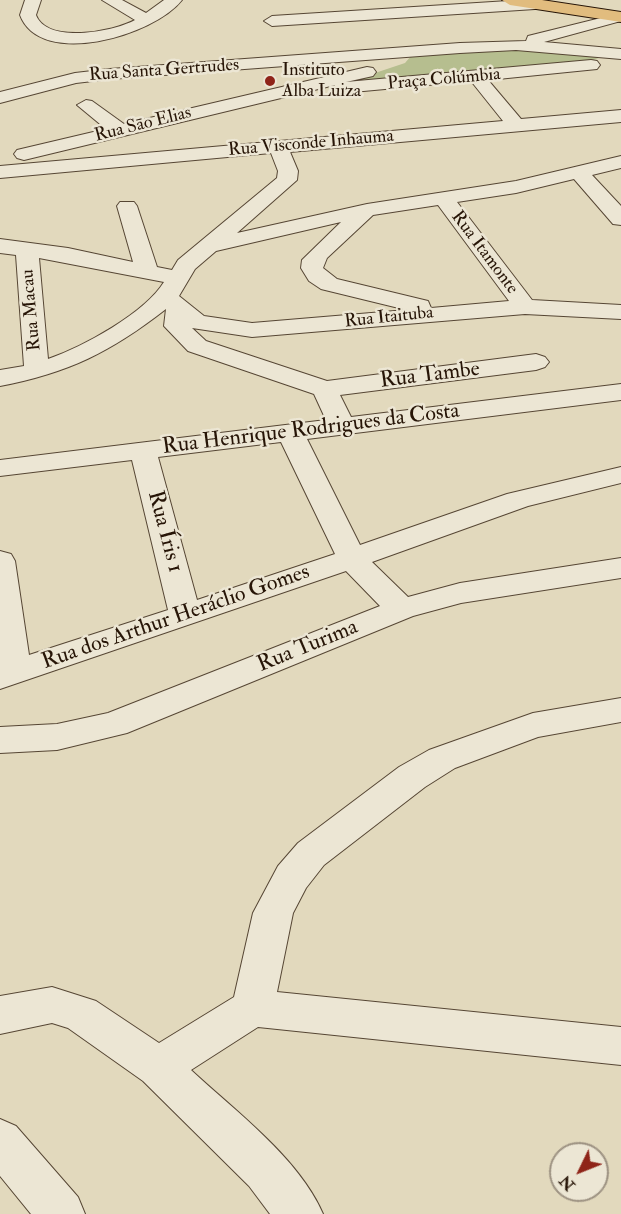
<!DOCTYPE html>
<html>
<head>
<meta charset="utf-8">
<style>
  body { margin:0 }
  #map { position:relative; width:621px; height:1214px; overflow:hidden; background:#e2d9bd; font-family:"IM FELL Double Pica",serif }
  canvas { display:block }
  .north { position:absolute; left:549px; top:1142px; width:60px; height:60px; box-sizing:border-box; background:#ece6d4; border:2px solid #9d9282; border-radius:50%; rotate:227deg; font-size:16px; font-weight:700; line-height:24px; text-align:center; color:#271507 }
  .north::after { content:''; display:block; margin:auto; width:21px; height:27px; background:#8f2418; clip-path:polygon(50% 0,100% 100%,50% 72%,0 100%) }
</style>
</head>
<body>
<div id="map">
<canvas width="621" height="1214"></canvas>
<div class="north">N</div>
</div>
<script>
const c = document.querySelector('canvas').getContext('2d');
c.lineJoin = 'round';
function fill(path, color) {
  c.fillStyle = color;
  c.fill(path, 'evenodd');
}
function trace(path, color, width, dash) {
  c.strokeStyle = color;
  c.lineWidth = width;
  c.lineCap = dash ? 'butt' : 'round';
  c.setLineDash(dash || []);
  c.stroke(path);
}
function label(font, color, halo, rows, align = 'center') {
  c.font = font + ' "IM FELL Double Pica",serif';
  c.lineWidth = 5;
  c.setLineDash([]);
  c.textBaseline = 'middle';
  c.strokeStyle = halo;
  c.fillStyle = color;
  for (const [text, x, y, turn = 0] of rows) {
    c.save();
    c.translate(x, y);
    c.rotate((+turn || 0) * Math.PI / 180);
    c.textAlign = isNaN(turn) ? turn : align;
    if (halo) c.strokeText(text, 0, 0);
    c.fillText(text, 0, 0);
    c.restore();
  }
}
fill(new Path2D(`
  M520,48L602,57L577,65L327,89L405,63L411,56Z`), '#b6be8f');
const minor = new Path2D(`
  M25,0H41L36,15C47,44 113,32 135,20L102,0H122L146,13L164,0H182C154,36 40,69 20,15Z
  M524,0H538L543,4L535,9L272,26L264,21L272,16Z
  M621,13V21L544,42L621,49V59L516,50L460,53L110,79L76,83L0,103V92L75,73L110,69L460,43L526,41L528,36Z
  M591,60L597,61L600,65L597,69L488,80L521,119L621,110V122L290,152L298,171L297,180L237,233L367,204L516,181L621,156V168L592,175L621,206V225L613,224L574,179L516,193L457,202L532,300L621,305V319L525,314L252,337L192,328L206,341L327,381L536,354L545,357L549,362L545,367L536,370L340,395L351,417L621,384V400L307,439L360,545L507,494L621,467V483L528,506L372,562L408,597L460,583L621,558V578L461,603L413,616L127,733L57,750L0,753V727L57,724L108,713L380,606L346,571L0,689V551L11,554L15,561L29,655L168,610L132,460L0,476V460L326,420L314,394L188,351L164,326L166,309C111,352 68,373 0,386V370L24,366L16,255L0,253V239L68,248L133,262L117,206L120,202H134L137,206L157,267L172,270L178,260L277,178L278,171L271,153L0,178V166L503,121L471,81L342,93L336,92L333,88L335,85L24,160L17,158L14,154L17,150L106,129L77,105L86,100L92,101L124,124L367,67L373,68L376,72L373,76L346,82ZM438,205L509,301L431,308L428,301L337,279L323,268L327,258L373,215ZM341,222L302,260L301,268L309,281L321,289L407,310L252,323L204,316L179,296L195,269L216,251ZM39,258L164,282C145,313 83,347 48,359ZM281,442L335,554L197,600L158,457Z
  M621,698V722L538,737L455,768L425,787L324,865L306,888L293,913L277,992L621,1027V1065L258,1027L191,1070C235,1111 299,1158 323,1214H270L249,1186L143,1081L68,1028L52,1023L0,1034V996L52,987L96,1001L159,1043L234,997L253,913L278,866L298,843L399,767L429,750L533,713Z
  M0,1119L16,1126L78,1197L85,1214H31L0,1176Z`);
const major = new Path2D(`
  M502,0H542L621,12V22L510,5Z`);
trace(minor, '#564634', 2);
trace(major, '#271507', 2);
fill(minor, '#ece6d4');
fill(major, '#e1bc7e');
for (const [x, y, r, color] of [
  [270,81,6,"#8f2418"]
]) {
  const dot = new Path2D();
  dot.arc(x, y, r, 0, 2 * Math.PI);
  c.fillStyle = color;
  c.fill(dot);
  trace(dot, '#ece6d4', 2);
}
label('18px', '#271507', '#ece6d4', [
  ["Rua Santa Gertrudes",164,71,-4],
  ["Praça Colúmbia",444,80,-5],
  ["Rua Sāo Elias",143,125,-14],
  ["Rua Visconde Inhauma",311,144,-5],
  ["Rua Itamonte",484,253,53],
  ["Rua Macau",32,310,-95],
  ["Rua Itaituba",389,318,-6]
]);
label('18px', '#271507', '#ece6d4', [
  ["Instituto",282,71],
  ["Alba Luiza",282,92]
], 'left');
label('22px', '#271507', '#ece6d4', [
  ["Rua Tambe",430,376,-7],
  ["Rua Henrique Rodrigues da Costa",311,430,-7],
  ["Rua Íris 1",164,532,75],
  ["Rua dos Arthur Heráclio Gomes",176,618,-19],
  ["Rua Turima",308,647,-22]
]);
</script>
</body>
</html>
